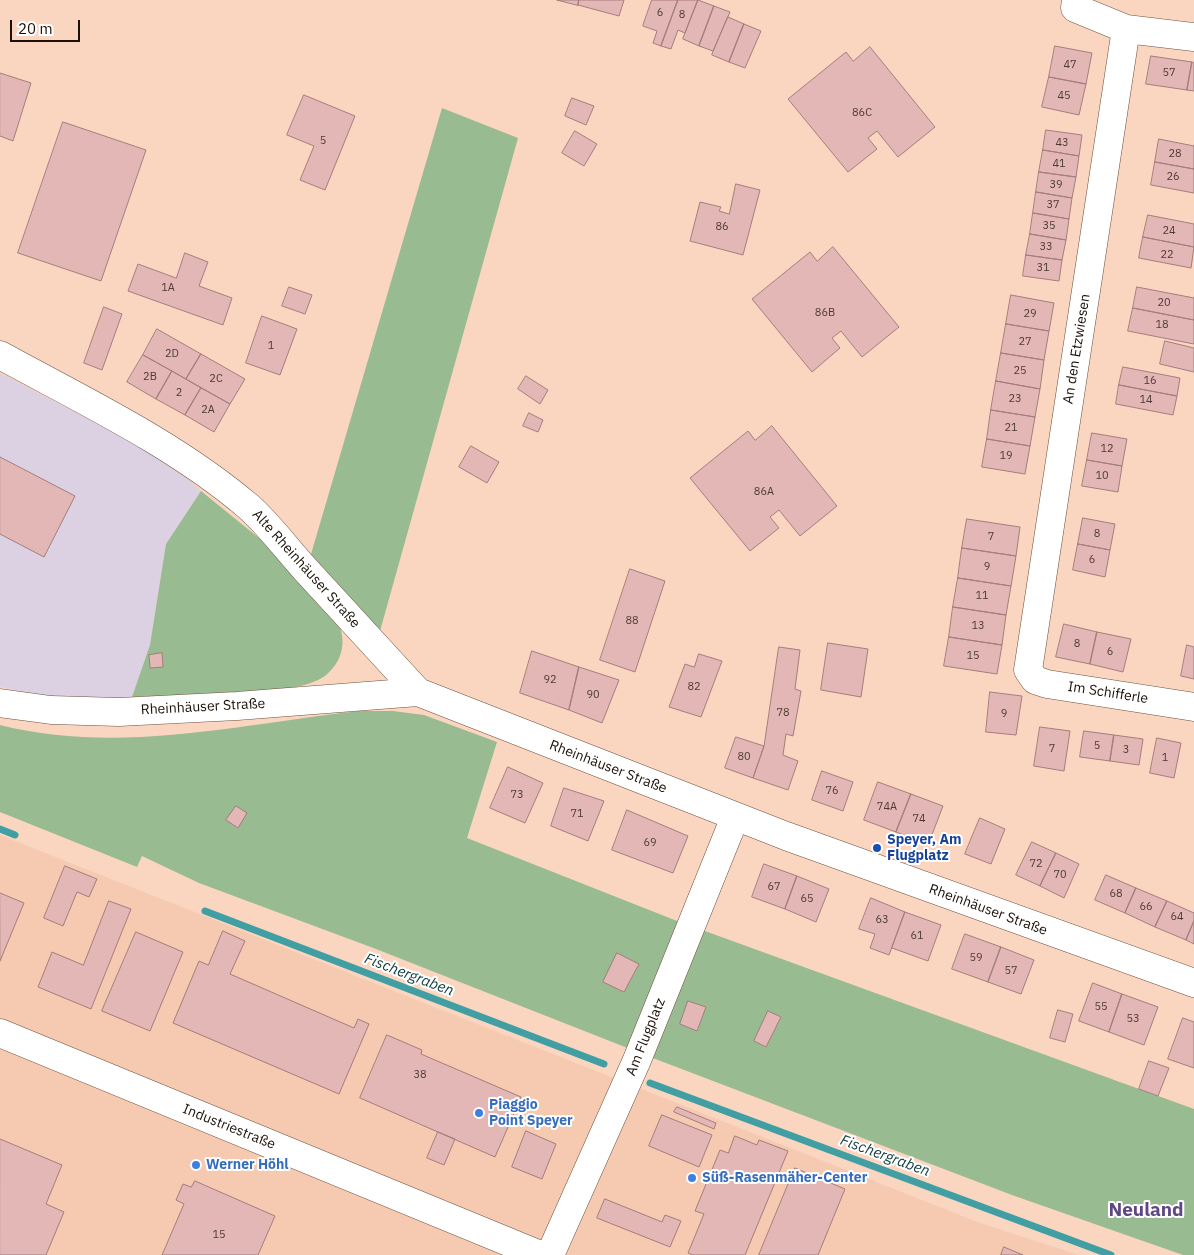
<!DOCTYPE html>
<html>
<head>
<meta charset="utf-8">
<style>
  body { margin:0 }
  #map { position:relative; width:1194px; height:1255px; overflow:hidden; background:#fad6c1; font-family:"IBM Plex Sans",sans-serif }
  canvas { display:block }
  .scale { position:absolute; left:10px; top:20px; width:70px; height:22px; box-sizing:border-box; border:2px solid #1c1008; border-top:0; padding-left:6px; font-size:15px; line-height:18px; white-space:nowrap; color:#1c1008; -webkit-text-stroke:4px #fff; paint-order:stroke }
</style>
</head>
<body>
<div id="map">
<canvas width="1194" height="1255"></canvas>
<div class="scale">20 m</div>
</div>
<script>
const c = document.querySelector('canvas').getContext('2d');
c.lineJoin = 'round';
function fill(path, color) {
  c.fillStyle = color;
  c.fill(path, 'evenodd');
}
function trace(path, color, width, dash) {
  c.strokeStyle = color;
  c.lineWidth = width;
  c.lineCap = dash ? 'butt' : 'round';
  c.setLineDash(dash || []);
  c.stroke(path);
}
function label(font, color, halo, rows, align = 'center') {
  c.font = font + ' "IBM Plex Sans",sans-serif';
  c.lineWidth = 4;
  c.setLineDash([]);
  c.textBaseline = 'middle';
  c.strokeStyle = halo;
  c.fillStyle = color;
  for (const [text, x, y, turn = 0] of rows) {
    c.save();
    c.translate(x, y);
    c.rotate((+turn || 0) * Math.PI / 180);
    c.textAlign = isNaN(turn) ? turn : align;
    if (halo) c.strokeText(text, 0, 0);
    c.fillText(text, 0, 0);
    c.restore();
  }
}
fill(new Path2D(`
  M0,373L165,459L201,491L166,544L150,645L132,697L86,701L51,698L0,687Z`), '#dcd0e3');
fill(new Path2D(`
  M0,835L980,1223L1079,1255H0Z`), '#f5cab1');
fill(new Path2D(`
  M442,108L518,138L380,631L309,561Z
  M201,491L265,543L339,625C347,644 341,663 325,676C293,699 174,695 132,697L150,645L166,544Z
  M359,711H393L424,715L497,742L467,838L672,919L1194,1109V1255H1183L1012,1195L658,1060L376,949L199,883L142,856L137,867L0,812V725C118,755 241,724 359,711Z`), '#98bb92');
trace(new Path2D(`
  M0,829L15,835
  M205,911L604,1064
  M650,1083L1111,1255`), '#419fa3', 7);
const building = new Path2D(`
  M557,0H579L578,5Z
  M579,0H624L619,16L578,5Z
  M652,0H678L661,46L653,43L657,31L643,26Z
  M678,0H698L685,33L678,30L671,49L661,46Z
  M698,0L714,6L699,46L683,39Z
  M714,6L730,12L713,51L699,46Z
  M728,17L744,24L729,62L712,55Z
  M744,24L761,31L745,68L729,62Z
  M1055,46L1092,53L1086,84L1049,77Z
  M870,47L935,127L898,157L877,131L868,138L877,149L848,172L788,99L846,52L853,61Z
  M1151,56L1192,62L1187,90L1146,84Z
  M1192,62L1194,63V91L1187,90Z
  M0,73L31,83L13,141L0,136Z
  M1049,77L1086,84L1079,115L1042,107Z
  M304,95L355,116L325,190L300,180L314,146L287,135Z
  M572,98L594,106L586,125L565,116Z
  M63,122L146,150L101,281L18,253Z
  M1046,130L1082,135L1079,156L1043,150Z
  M575,131L597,144L584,166L562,153Z
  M1159,139L1194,146V169L1155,162Z
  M1043,150L1079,156L1076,177L1039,172Z
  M1155,162L1194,169V193L1151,185Z
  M1039,172L1076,177L1072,198L1036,192Z
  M736,184L760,190L743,255L690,241L700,202L721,207L719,211L729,214Z
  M1036,192L1072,198L1069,219L1033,213Z
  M1033,213L1069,219L1066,240L1030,234Z
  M1148,215L1194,224V247L1143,237Z
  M1030,234L1066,240L1062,260L1026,255Z
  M1143,237L1194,247L1191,268L1139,258Z
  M833,247L899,327L862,357L841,331L832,338L840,348L812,372L752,299L810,252L817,261Z
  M185,253L208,262L199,286L232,298L223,325L128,291L138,264L176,278Z
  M1026,255L1062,260L1059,281L1023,276Z
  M289,287L312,295L305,314L282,306Z
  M1137,287L1194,298V320L1133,308Z
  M1011,295L1054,303L1049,331L1006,324Z
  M104,307L122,314L102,370L84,363Z
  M1133,308L1194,320V344L1128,331Z
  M262,316L297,329L280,375L246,363Z
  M1006,324L1049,331L1044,360L1001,353Z
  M157,329L201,354L186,379L143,355Z
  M1165,341L1194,348V372L1160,364Z
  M1001,353L1044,360L1040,389L996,381Z
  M201,354L245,379L230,404L186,379Z
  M143,355L172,371L156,399L127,382Z
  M1123,367L1180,378L1177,396L1119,385Z
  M172,371L201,388L185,415L156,399Z
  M526,376L548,390L540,404L518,389Z
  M996,381L1040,389L1035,417L991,410Z
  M1119,385L1177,396L1173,415L1116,404Z
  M201,388L230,404L214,432L185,415Z
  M991,410L1035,417L1030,446L987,439Z
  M529,413L543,420L538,432L523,426Z
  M772,426L837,506L800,536L779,510L770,517L779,528L750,551L690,478L748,431L755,440Z
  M1092,433L1127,439L1122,466L1087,460Z
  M987,439L1030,446L1025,474L982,467Z
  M471,446L499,462L487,483L459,467Z
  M0,457L75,496L44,557L0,534Z
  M1087,460L1122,466L1118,492L1082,486Z
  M1083,518L1115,524L1110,550L1078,544Z
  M967,519L1020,527L1016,556L962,548Z
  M1078,544L1110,550L1105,577L1073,570Z
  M962,548L1016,556L1011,586L958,578Z
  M630,569L665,581L635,672L600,660Z
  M958,578L1011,586L1006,615L953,607Z
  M953,607L1006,615L1002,645L949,637Z
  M1064,624L1097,632L1090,664L1056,657Z
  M1097,632L1131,639L1123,672L1090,664Z
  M949,637L1002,645L997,674L944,666Z
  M828,643L868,649L861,697L821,690Z
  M1187,645L1194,647V679L1181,676Z
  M779,647L800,650L795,689L801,691L793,736L786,734L783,755L798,761L788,790L753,778L764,746Z
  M532,651L579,667L569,710L520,693Z
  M162,653L163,667L150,668L149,655Z
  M699,654L722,661L701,717L669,707L685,664L694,667Z
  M579,667L619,680L602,723L569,710Z
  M990,692L1022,696L1016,735L986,732Z
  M1040,727L1070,731L1064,771L1034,766Z
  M1084,731L1114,735L1110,761L1080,757Z
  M1114,735L1143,739L1139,765L1110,761Z
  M736,737L764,746L753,778L725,768Z
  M1157,738L1181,743L1174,778L1150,773Z
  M508,767L543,783L525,823L490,808Z
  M822,771L853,782L843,811L812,800Z
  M878,782L911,794L896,832L864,820Z
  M564,788L604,801L588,841L551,826Z
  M911,794L943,806L928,845L896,832Z
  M236,806L247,813L238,828L226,820Z
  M627,810L688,836L673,873L612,850Z
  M980,818L1005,829L991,864L965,854Z
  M1032,842L1056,853L1040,886L1016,875Z
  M1056,853L1079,864L1064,898L1040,886Z
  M764,864L797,876L785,909L752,897Z
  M65,866L97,879L89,897L77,892L63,926L44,918Z
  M1106,875L1136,888L1125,913L1095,900Z
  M797,876L829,889L816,922L785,909Z
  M1136,888L1167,901L1155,927L1125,913Z
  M0,893L24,903L0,961Z
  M871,898L905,912L889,955L870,948L875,934L859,929Z
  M109,901L131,909L91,1009L38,987L52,952L83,965Z
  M1167,901L1194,913V921L1186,940L1155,927Z
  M905,912L941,925L928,961L892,948Z
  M1194,921V944L1186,940Z
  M223,931L245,941L230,974L354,1028L358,1019L369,1024L339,1094L173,1023L199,961L208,965Z
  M136,932L183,952L150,1031L102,1011Z
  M965,934L1001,947L988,982L952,969Z
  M1001,947L1034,960L1021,994L988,982Z
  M617,953L639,964L624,992L603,982Z
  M1093,983L1122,994L1109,1032L1079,1021Z
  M1122,994L1158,1007L1144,1045L1109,1032Z
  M688,1001L706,1007L697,1031L680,1024Z
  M1058,1010L1073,1014L1065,1042L1050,1038Z
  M768,1011L781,1017L766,1047L754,1041Z
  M1183,1018L1194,1022V1068L1168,1059Z
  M387,1035L422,1050L421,1054L521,1097L495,1157L360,1098Z
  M1149,1061L1169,1068L1158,1096L1139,1089Z
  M677,1107L716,1123L714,1129L674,1112Z
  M662,1115L712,1135L699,1167L649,1146Z
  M526,1131L556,1144L542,1179L512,1167Z
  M438,1132L455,1139L444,1165L427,1158Z
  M735,1136L757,1145L759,1140L788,1151L745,1255H693L688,1253L704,1214L695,1211L720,1150L728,1153Z
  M0,1139L62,1165L46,1204L64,1212L46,1255H0Z
  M795,1168L845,1189L818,1255H759Z
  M195,1181L275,1216L258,1255H162L184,1204L176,1200L183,1184L191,1187Z
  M605,1199L662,1222L665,1215L681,1221L670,1247L597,1218Z
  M1004,1247L1023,1255H1001Z`);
fill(building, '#e2b7b5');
trace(building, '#a57d7c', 1);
const minor = new Path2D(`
  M1076,0L1075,8L1126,29L1194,37
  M1126,29L1028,670L1035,680L1047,684L1194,707
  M0,355C84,401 175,444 249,507C270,526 286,548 305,569C343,610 380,651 418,692
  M0,703L51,710L119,712L237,706L418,692L786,836L1194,983
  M0,1033L540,1255
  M550,1255L637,1060L735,817`);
trace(minor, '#6e503d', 29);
trace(minor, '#fff', 28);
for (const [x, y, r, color] of [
  [877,848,5,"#1a4fb4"],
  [479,1113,5,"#3f7fe0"],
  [196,1165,5,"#3f7fe0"],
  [692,1178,5,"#3f7fe0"]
]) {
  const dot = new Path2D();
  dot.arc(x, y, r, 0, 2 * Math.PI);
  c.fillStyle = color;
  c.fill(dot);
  trace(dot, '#fff', 2);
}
label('11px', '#4e3a33', null, [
  ["6",660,13],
  ["8",682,15],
  ["47",1070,65],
  ["57",1169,73],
  ["45",1064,96],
  ["86C",862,113],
  ["5",323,141],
  ["43",1062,143],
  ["28",1175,154],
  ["41",1059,164],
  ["26",1173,177],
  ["39",1056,185],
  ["37",1053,205],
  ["35",1049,226],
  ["86",722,227],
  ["24",1169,231],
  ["33",1046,247],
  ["22",1167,255],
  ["31",1043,268],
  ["1A",168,288],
  ["20",1164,303],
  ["86B",825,313],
  ["29",1030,314],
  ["18",1162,325],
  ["27",1025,342],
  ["1",271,346],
  ["2D",172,354],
  ["25",1020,371],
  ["2B",150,377],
  ["2C",216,379],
  ["16",1150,381],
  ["2",179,393],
  ["23",1015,399],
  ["14",1146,400],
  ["2A",208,410],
  ["21",1011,428],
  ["12",1107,449],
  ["19",1006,456],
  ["10",1102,476],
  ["86A",764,492],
  ["8",1097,534],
  ["7",991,537],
  ["6",1092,560],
  ["9",987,567],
  ["11",982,596],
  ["88",632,621],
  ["13",978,626],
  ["8",1077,644],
  ["6",1110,652],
  ["15",973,656],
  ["92",550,680],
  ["82",694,687],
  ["90",593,695],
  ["78",783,713],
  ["9",1004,714],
  ["5",1097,746],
  ["7",1052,749],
  ["3",1126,750],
  ["80",744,757],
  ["1",1165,758],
  ["76",832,791],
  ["73",517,795],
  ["74A",887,807],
  ["71",577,814],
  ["74",919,819],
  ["69",650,843],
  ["72",1036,864],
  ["70",1060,875],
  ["67",774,887],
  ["68",1116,894],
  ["65",807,899],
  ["66",1146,907],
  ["64",1177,917],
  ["63",882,920],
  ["61",917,936],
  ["59",976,958],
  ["57",1011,971],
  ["55",1101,1007],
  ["53",1133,1019],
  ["38",420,1075],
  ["15",219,1235]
]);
label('14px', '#1c1008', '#fff', [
  ["An den Etzwiesen",1077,349,-81],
  ["Alte Rheinhäuser Straße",306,569,48],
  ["Im Schifferle",1108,693,9],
  ["Rheinhäuser Straße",203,707,-3],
  ["Rheinhäuser Straße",608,767,21],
  ["Rheinhäuser Straße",988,910,20],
  ["Am Flugplatz",646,1037,-68],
  ["Industriestraße",229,1127,22]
]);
label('bold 14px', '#164399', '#fff', [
  ["Speyer, Am",887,840],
  ["Flugplatz",887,856]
], 'left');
label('bold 14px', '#366cbe', '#fff', [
  ["Piaggio",489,1105],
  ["Point Speyer",489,1121],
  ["Werner Höhl",206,1165],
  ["Süß-Rasenmäher-Center",702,1178]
], 'left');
label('italic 15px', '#0f3c3e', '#fff', [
  ["Fischergraben",409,975,21],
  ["Fischergraben",885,1156,20]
]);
label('bold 19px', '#604783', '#fff', [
  ["Neuland",1146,1211]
]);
</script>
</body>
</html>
